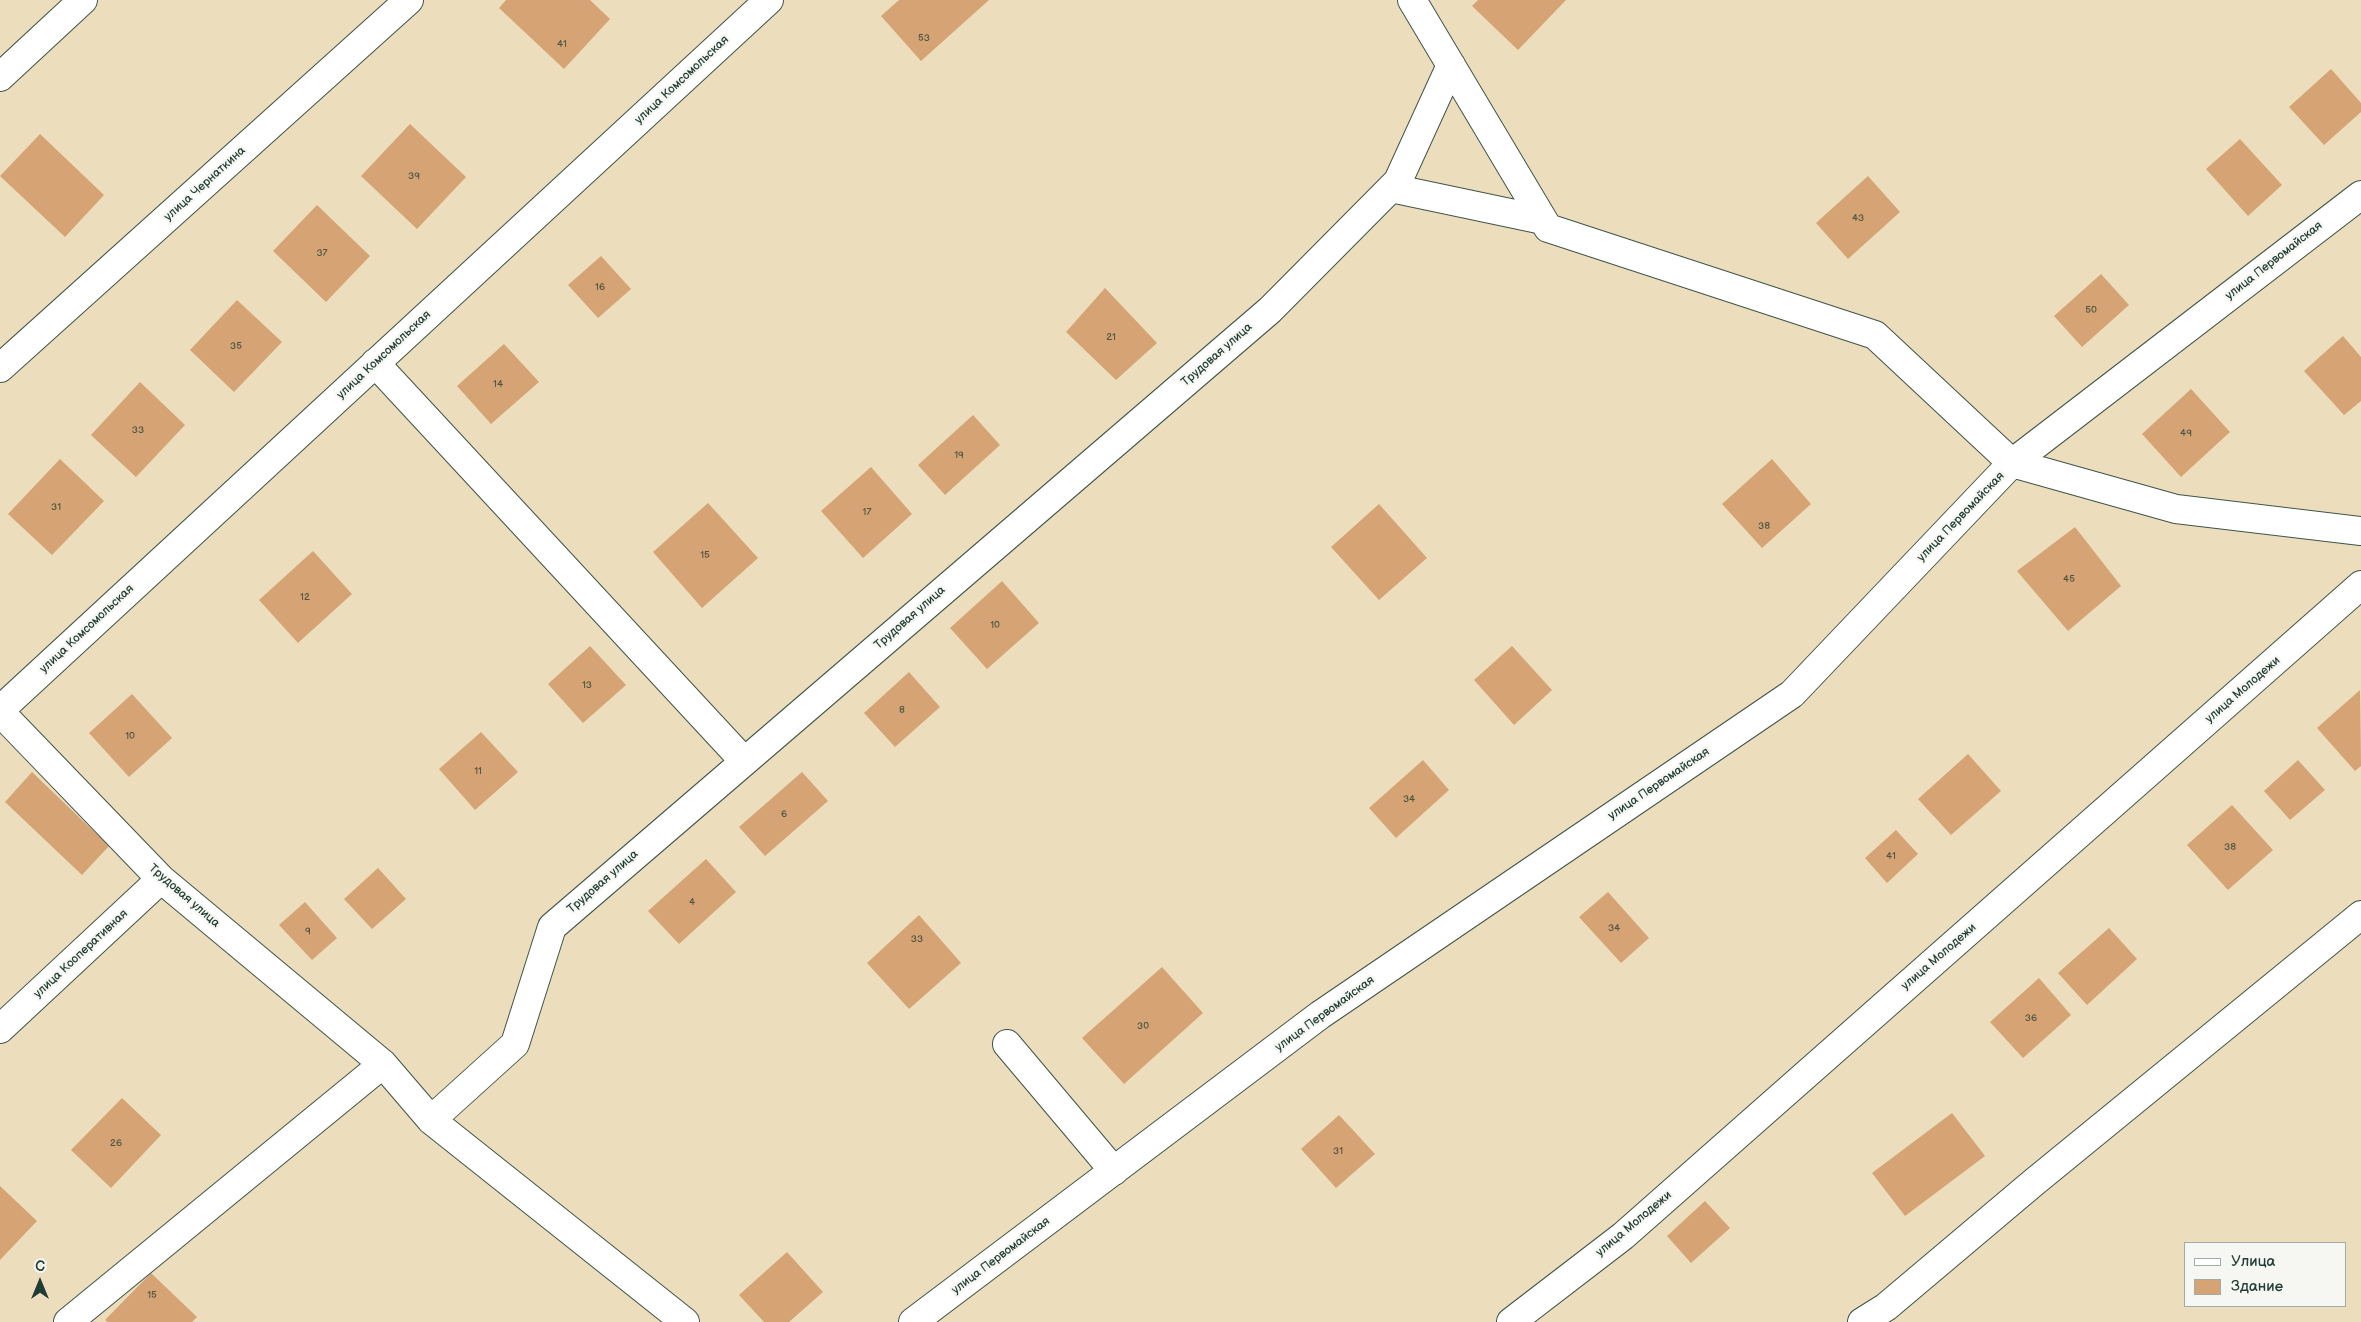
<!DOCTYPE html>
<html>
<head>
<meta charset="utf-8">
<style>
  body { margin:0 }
  #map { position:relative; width:2361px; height:1322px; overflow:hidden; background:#ecdebc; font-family:"Balsamiq Sans",sans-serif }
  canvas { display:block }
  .legend { position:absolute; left:2184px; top:1242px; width:162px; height:65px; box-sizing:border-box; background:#f6f6f2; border:1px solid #a0aca6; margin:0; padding:6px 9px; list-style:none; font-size:15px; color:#1f3d34 }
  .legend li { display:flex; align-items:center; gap:10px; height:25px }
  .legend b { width:25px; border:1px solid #a0aca6 }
  .north { position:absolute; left:15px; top:1257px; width:50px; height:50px; -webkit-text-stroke:4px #f6f6f2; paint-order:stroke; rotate:0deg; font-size:14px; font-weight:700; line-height:20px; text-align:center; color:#1f3d34 }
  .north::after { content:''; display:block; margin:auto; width:18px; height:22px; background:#1f3d34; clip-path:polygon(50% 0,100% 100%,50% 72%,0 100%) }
</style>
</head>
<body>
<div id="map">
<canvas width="2361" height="1322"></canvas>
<ul class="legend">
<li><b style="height:6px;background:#fff"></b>Улица</li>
<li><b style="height:14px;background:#d6a374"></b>Здание</li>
</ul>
<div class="north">С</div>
</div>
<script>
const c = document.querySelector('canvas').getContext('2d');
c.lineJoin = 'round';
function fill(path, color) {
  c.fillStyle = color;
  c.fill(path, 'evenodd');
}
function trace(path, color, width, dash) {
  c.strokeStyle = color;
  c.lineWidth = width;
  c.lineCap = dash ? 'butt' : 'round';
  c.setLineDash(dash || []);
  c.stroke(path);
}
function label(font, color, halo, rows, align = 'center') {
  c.font = font + ' "Balsamiq Sans",sans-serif';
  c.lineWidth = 4.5;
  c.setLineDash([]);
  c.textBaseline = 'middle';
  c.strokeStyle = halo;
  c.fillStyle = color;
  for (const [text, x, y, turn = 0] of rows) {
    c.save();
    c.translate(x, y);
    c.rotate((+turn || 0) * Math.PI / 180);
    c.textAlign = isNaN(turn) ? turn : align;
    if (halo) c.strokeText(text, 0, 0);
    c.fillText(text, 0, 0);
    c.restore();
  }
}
fill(new Path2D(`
  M506,0H590L610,19L564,69L499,8Z
  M899,0H989L921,61L881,16Z
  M1478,0H1566L1518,50L1472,6Z
  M2331,69L2361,103V112L2324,145L2289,107Z
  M410,124L466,177L417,229L361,176Z
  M40,134L104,195L65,237L0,176Z
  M2240,139L2282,185L2248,216L2206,169Z
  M1868,176L1900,212L1848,259L1816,223Z
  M317,205L370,256L326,302L273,251Z
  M601,256L631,289L598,318L568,285Z
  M2101,274L2129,305L2082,347L2054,316Z
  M1105,288L1157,343L1116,380L1066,332Z
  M237,300L282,342L234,392L190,350Z
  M2343,336L2361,357V401L2344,415L2304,371Z
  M504,344L539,382L491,424L457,386Z
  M140,382L185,425L136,477L91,435Z
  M2191,389L2230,432L2181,477L2142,434Z
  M973,415L1000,445L945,495L918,465Z
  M60,459L104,501L52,555L8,514Z
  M1772,459L1811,504L1762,548L1722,504Z
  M871,467L912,514L863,558L821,511Z
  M708,503L758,558L702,608L653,552Z
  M1379,504L1427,558L1379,600L1331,547Z
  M2075,527L2121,586L2068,631L2017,571Z
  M313,551L352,594L298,643L259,600Z
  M1002,581L1039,623L987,669L950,628Z
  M590,646L626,685L583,723L548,684Z
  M1512,646L1552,690L1514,725L1474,680Z
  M909,672L940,707L895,747L864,713Z
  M2360,690L2361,766L2355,771L2317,728Z
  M132,694L172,738L129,777L89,733Z
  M481,732L518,772L475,810L439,769Z
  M1968,754L2001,791L1951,835L1918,799Z
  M1423,760L1449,790L1396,838L1369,808Z
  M2298,760L2325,790L2290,820L2264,791Z
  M32,772L109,846L82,875L5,802Z
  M802,772L828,801L765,856L739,827Z
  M2232,805L2273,850L2228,890L2187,845Z
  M1896,830L1918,854L1887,883L1865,858Z
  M706,859L736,892L679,944L648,911Z
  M378,868L406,899L372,929L344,899Z
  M1608,892L1649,938L1621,963L1579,917Z
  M305,902L337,938L312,960L279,925Z
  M919,915L961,963L909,1009L867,963Z
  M2109,928L2137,959L2087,1005L2058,973Z
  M1162,967L1203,1013L1124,1084L1082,1038Z
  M2039,978L2071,1015L2023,1058L1990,1022Z
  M122,1098L161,1135L111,1188L71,1150Z
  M1952,1113L1985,1156L1905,1216L1872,1173Z
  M1339,1115L1375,1154L1336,1188L1301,1149Z
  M0,1186L37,1221L0,1260Z
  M1705,1201L1730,1228L1691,1263L1667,1236Z
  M787,1252L823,1292L789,1322H764L739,1295Z
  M151,1273L197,1317L192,1322H108L105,1320Z`), '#d6a374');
const minor = new Path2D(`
  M1412,0L1548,228L1875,335L2012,463L2176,509L2361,531
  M0,77L83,0
  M1391,188L1543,220
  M375,363L744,761
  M0,368L409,0
  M0,710L769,0
  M0,712L161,879L383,1064L431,1120L685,1322
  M0,1029L161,879
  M1007,1044L1114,1171
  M431,1120L515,1044L552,927L1270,310L1398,181L1451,65
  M68,1322L383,1064
  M913,1322L1320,1015L1792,694L2012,463L2361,195
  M1511,1322L1623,1236L2361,585
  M1862,1322L1886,1307L2033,1183L2361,915`);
trace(minor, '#3e5548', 30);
trace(minor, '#fff', 28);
label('10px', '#4d5644', null, [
  ["53",924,38],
  ["41",562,44],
  ["39",414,176],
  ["43",1858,218],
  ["37",322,253],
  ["16",600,287],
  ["50",2091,310],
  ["21",1111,337],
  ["35",236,346],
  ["14",498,384],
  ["33",138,430],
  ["49",2186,433],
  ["19",959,455],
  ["31",56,507],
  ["17",867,512],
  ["38",1764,526],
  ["15",705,555],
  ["45",2069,579],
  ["12",305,597],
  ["10",995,625],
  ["13",587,685],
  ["8",902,710],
  ["10",130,736],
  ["11",478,771],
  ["34",1409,799],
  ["6",784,814],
  ["38",2230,847],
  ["41",1891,856],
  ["4",692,902],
  ["34",1614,928],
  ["9",308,931],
  ["33",917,939],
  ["36",2031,1018],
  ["30",1143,1026],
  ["26",116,1143],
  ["31",1338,1151],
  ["15",152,1295]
]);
label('12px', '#1f3d34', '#f6f6f2', [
  ["улица Комсомольская",682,80,-43],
  ["улица Чернаткина",205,184,-42],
  ["улица Первомайская",2274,261,-38],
  ["улица Комсомольская",384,355,-43],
  ["Трудовая улица",1217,355,-41],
  ["улица Первомайская",1961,517,-46],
  ["Трудовая улица",910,618,-41],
  ["улица Комсомольская",87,629,-43],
  ["улица Молодежи",2243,690,-41],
  ["улица Первомайская",1659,784,-34],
  ["Трудовая улица",603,882,-41],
  ["Трудовая улица",184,896,41],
  ["улица Кооперативная",81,954,-43],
  ["улица Молодежи",1939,957,-41],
  ["улица Первомайская",1325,1014,-36],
  ["улица Молодежи",1634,1224,-40],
  ["улица Первомайская",1001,1256,-37]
]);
</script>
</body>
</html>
